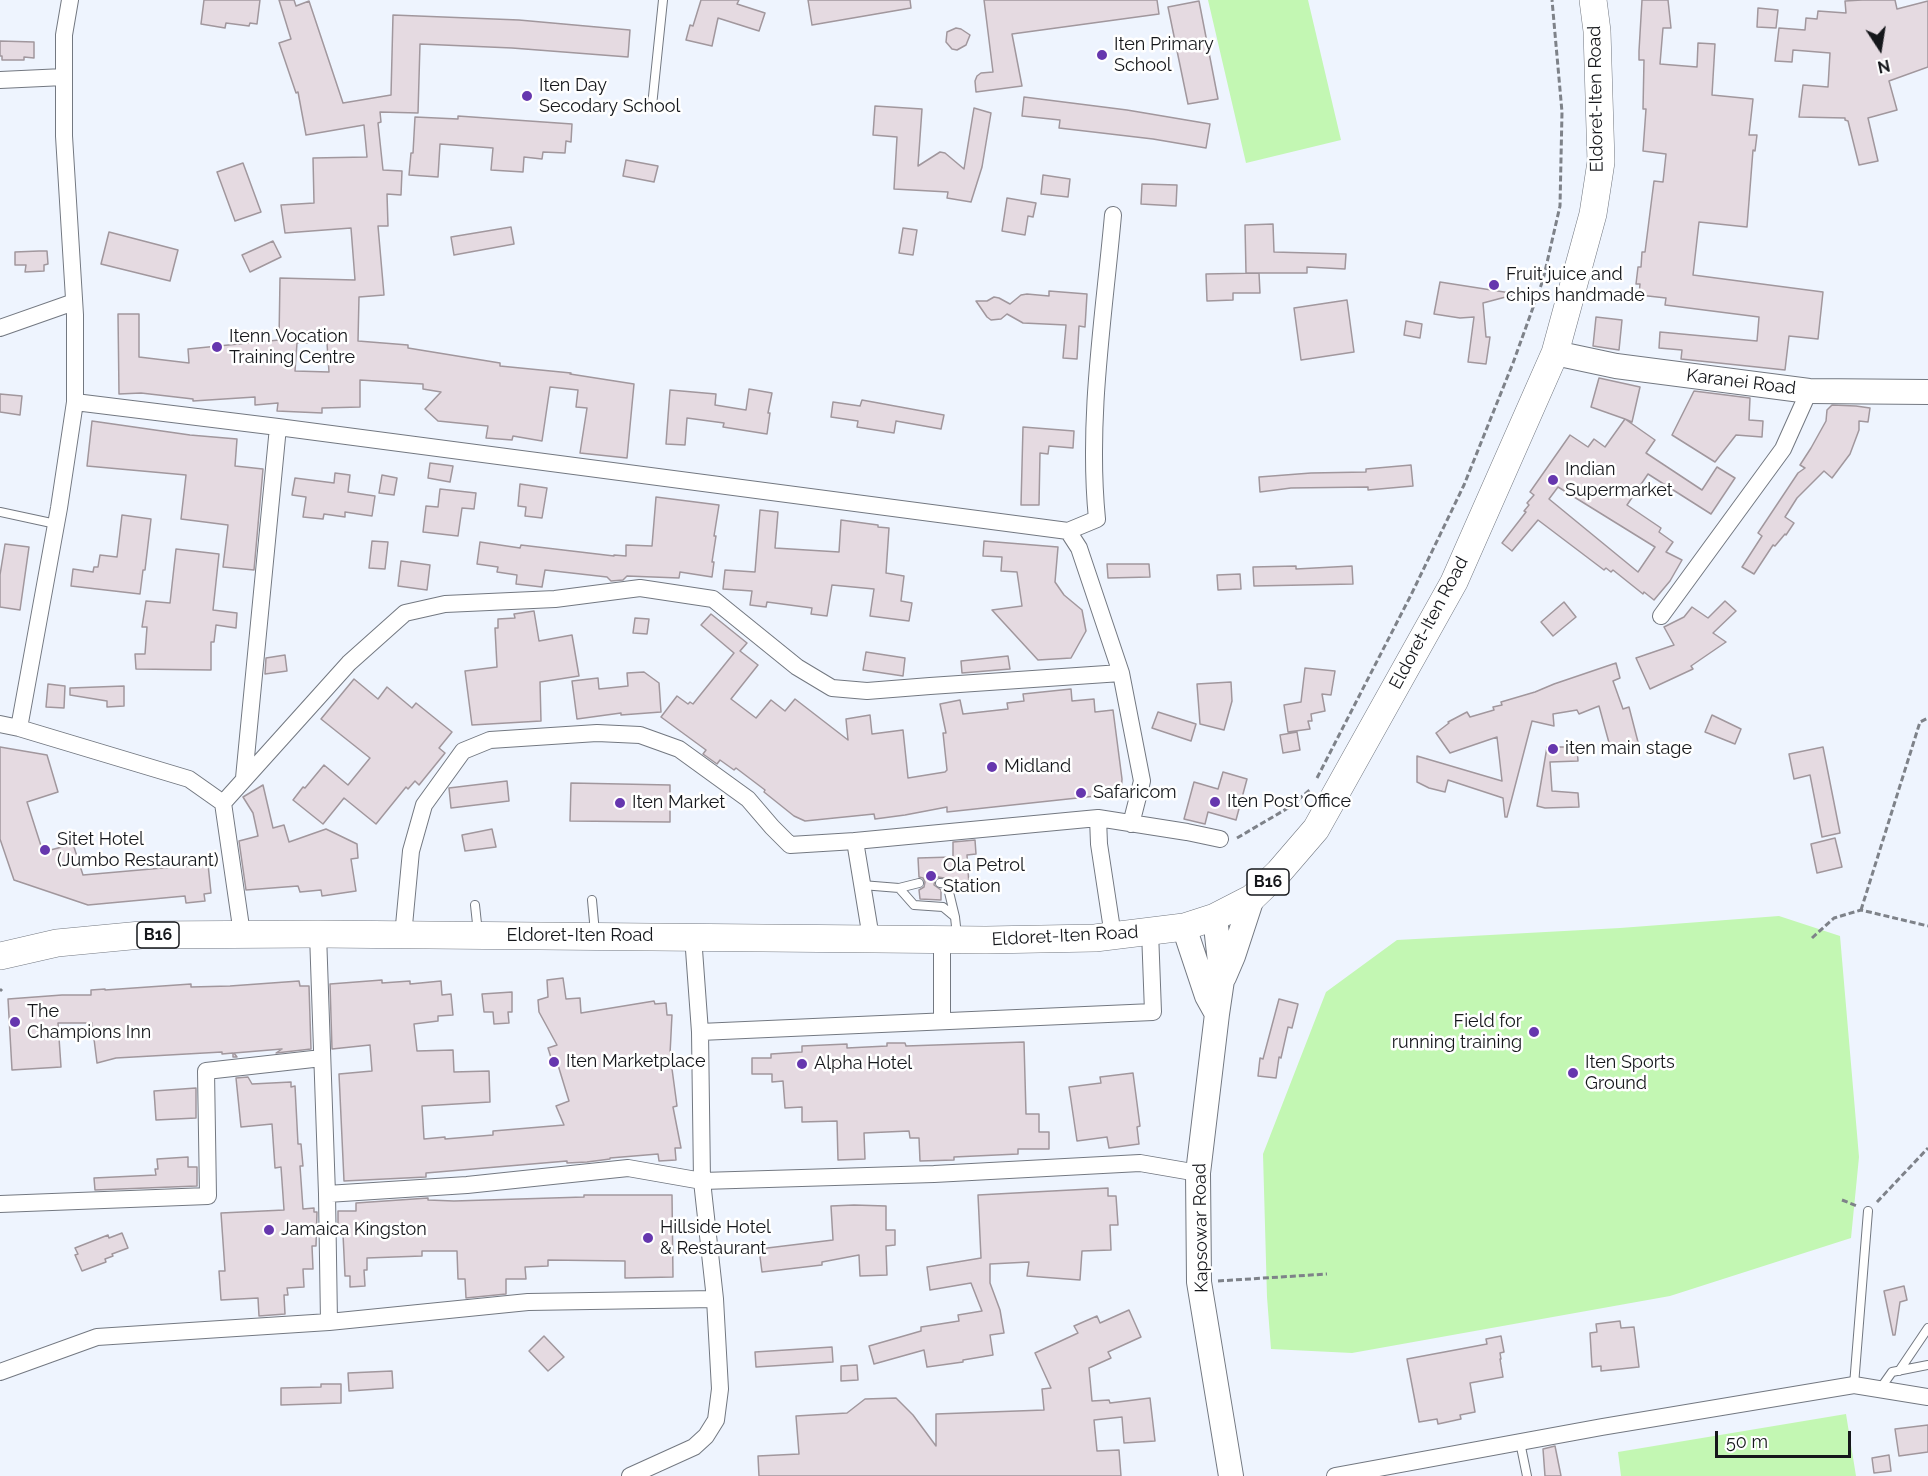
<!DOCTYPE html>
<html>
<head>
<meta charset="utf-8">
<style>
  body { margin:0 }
  #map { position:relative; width:1928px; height:1476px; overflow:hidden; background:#eef4fe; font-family:Raleway,sans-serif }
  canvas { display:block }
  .north { position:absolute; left:1850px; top:18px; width:60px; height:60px; -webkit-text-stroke:4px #fff; paint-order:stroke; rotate:168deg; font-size:16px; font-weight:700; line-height:24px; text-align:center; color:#15171b }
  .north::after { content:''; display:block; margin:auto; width:21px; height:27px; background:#15171b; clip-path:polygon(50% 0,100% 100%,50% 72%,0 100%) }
  .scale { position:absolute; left:1715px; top:1431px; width:136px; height:27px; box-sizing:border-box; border:3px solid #15171b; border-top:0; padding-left:8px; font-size:18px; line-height:21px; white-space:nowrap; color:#15171b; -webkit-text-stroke:4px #fff; paint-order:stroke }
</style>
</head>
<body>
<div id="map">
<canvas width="1928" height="1476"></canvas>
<div class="north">N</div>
<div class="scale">50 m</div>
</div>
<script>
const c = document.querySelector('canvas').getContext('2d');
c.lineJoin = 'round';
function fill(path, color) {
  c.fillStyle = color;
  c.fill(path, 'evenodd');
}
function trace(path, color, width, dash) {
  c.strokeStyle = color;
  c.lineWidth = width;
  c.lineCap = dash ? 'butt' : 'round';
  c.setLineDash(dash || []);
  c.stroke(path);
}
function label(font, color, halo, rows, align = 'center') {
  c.font = font + ' Raleway,sans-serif';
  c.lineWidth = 5;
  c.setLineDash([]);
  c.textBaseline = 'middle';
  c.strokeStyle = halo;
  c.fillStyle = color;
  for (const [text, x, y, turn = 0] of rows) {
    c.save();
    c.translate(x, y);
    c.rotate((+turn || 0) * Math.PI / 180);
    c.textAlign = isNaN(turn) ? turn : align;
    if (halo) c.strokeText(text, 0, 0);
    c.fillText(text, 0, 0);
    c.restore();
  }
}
fill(new Path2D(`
  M1208,0H1308L1341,140L1246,163Z
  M1779,916L1840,936L1859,1157L1851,1238L1670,1296L1352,1353L1271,1349L1267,1297L1263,1154L1326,992L1397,940L1620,928Z
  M1846,1414L1856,1476H1621L1618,1452Z`), '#c3f7b3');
const building = new Path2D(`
  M204,0H260L257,24L250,23L249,26L226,23L225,28L201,24Z
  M279,0H294L296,6L309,1L343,103L391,95L393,15L519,20L630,30L628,57L512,48L420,44L418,113L380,112L381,122L378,123L383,170L402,171L401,195L387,194L388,226H378L384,295L359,297L358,341L408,345V348L500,363V366L571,373L570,374L634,384L627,458L580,453L587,408L576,407L578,390L550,387L542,441L513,436L512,440L486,438L488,426L438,421L425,409L441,392L423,389V384L360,380V407L322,408V413L277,411L278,403L255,405V397L193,401V399L141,393L119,394L118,314H139V357L189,363L188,349L279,340L280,278L355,280L351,228L285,233L281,205L314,203L313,158L367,157L364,125L306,135L298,92L296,93L279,43L291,39ZM297,343H327L329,372L295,371Z
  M701,0H739L737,4L765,13L759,31L718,18L712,46L686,40L690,25L693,26Z
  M808,0H910L911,8L812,25Z
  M984,0H1157L1159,14L1012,34L1022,86L976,92L975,81L977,76L981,73L993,72Z
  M1642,0H1668L1671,28H1663L1660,64L1697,67L1698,43L1715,44L1712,95L1753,99L1749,135H1757L1755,151L1753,150L1747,227L1699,222L1693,275L1823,292L1818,339L1789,336L1785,370L1681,359L1682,350L1659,348L1660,332L1757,341L1759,317L1665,305L1666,298L1639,295L1640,284H1636L1638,267H1641L1642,252H1645L1654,181L1663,182L1666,154L1643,151L1646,109H1643L1644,60H1639V51Z
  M1862,0H1895L1897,9L1928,1V67L1889,81L1897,110L1868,118L1878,161L1859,165L1848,121L1845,120V118L1799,117L1803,85L1828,87L1830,53L1793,50L1792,62L1775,61L1779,28L1805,30L1806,18L1817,19L1818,11L1846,13L1845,1Z
  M1199,1L1218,99L1188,104L1168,7Z
  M1758,8L1778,10L1776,28L1757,27Z
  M956,28L961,29L970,35L966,45L957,50L952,49L946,42L947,32Z
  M0,41L34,42V58L24,57V60H2V56H0Z
  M1024,97L1127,110L1210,124L1206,148L1153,139L1059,128L1060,120L1022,116Z
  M875,106L922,109L918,166L940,152L945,153L964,169L974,108L991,113L982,167L971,202L947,198L948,192L894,189L897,137L873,135Z
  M458,116L572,124L571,142L566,141L565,153L543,152L542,159L524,157L523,172L491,170L493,148L440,144L438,177L409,175L411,153H413L415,117L458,119Z
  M626,160L658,166L654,182L623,176Z
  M243,163L261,212L235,221L217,172Z
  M1043,175L1070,179L1068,197L1041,194Z
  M1142,184L1177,185L1176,206L1141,204Z
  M1007,198L1036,203L1033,217L1028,216L1025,235L1002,231Z
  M1273,224L1274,252L1346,254L1345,269L1307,267V273H1246L1245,225Z
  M511,227L514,244L454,255L451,237Z
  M903,228L917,230L913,255L899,253Z
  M109,232L178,250L170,281L101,264Z
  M273,241L281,257L250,272L242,255Z
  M39,251H47L48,264L44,265V271L25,272L26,265H15V252Z
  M1259,273L1260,293H1233V300L1207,301L1206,274Z
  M1440,282L1517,294L1483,303L1486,337H1490L1486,364L1468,362L1474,317L1460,318L1434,314Z
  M1049,291L1087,294L1085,327L1079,326L1077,359L1063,358L1066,325L1023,323L1007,314L1001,319L991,320L987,317L976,301H987L994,297L999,298L1010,304L1021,295L1027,294L1049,296Z
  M1347,300L1354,352L1301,360L1294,308Z
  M1596,317L1622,320L1619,350L1593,346Z
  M1406,321L1422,324L1420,338L1404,335Z
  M1599,378L1640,387L1632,422L1625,419L1655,440L1646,453L1702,490L1717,467L1735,478L1711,514L1648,474L1627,505L1661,528L1659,532L1673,542L1666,552L1682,560L1670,581L1654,600L1644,592L1643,594L1613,570L1611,572L1606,568L1604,570L1538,520L1512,551L1502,543L1526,512L1524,511L1529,505L1527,503L1534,495L1530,492L1570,435L1588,447L1594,439L1605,447L1625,419L1591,407ZM1558,487L1655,547L1638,572L1549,499Z
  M749,389L772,393L768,413H770L767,434L723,427L724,423L687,418L685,445L666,444L670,390L716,394L715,405L746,410Z
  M1694,391L1750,398L1749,420L1763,421L1762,437L1736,435L1715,462L1672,435Z
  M0,394L22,396L20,415L0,412Z
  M862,400L944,415L941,429L896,421L894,433L857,427L858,421L831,417L833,402L860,406Z
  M1832,405L1856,406L1870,408L1868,422L1859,421V430L1850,454L1832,478L1824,471L1797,498L1785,517L1794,523L1786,535L1785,534L1775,546L1773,545L1754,574L1742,567L1762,536L1758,533L1798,473L1805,468L1800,465L1811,448L1826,421L1827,410Z
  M92,421L190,435L237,439L235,466L263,469L254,570L223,567L228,525L181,519L186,475L87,466Z
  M1023,427L1074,431L1073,448L1049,446L1048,454L1040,453L1039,505H1021Z
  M430,463L453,466L450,482L428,478Z
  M1411,465L1413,486L1368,490V487L1291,488L1260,492L1259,477L1311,473L1366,472V469Z
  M335,473L350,475L348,492L375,496L372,516L345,512V517L324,514L323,519L303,517L306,497L292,495L295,478L334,483Z
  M382,475L397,478L394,495L379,493Z
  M520,484L547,488L542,518L525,516L526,507L518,506Z
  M440,489L476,493L474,509L462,508L458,536L423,532L426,506L438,507Z
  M656,497L719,505L714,536H716L712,562H714L712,577L680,572L679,578L627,576L623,580L611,581L607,577L545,570L542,587L516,584L517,575L497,572L498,567L477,564L480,542L520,548L521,545L614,556V555L626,556V545L652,546Z
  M760,510L778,512L775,548L839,552L841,520L878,525V527L889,528L886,573L904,576L901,601L912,603L909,621L870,616L874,589L832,585L827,616L811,614L812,608L767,602L766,607L750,605L752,591L723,589L725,570L755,572Z
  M122,515L151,519L145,570H143L140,594L71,586L73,569L93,572L94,567H98L100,555L117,557Z
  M372,541L388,542L385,569L369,568Z
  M984,541L1058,547L1055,582L1064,595L1082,610L1086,631L1071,658L1038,660L992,610L1022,606L1017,572L1001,571L1002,557L983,556Z
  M5,544L29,547L20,610L0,607V575Z
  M176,549L219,554L213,610L237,613L236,628L216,625L214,642H211V670L136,669L135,654H145L147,627H142L146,601L170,603Z
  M401,561L430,565L427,590L398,586Z
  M1107,564H1149L1150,577L1108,578Z
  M1296,566V569L1352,566L1353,584L1254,586L1253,567Z
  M1240,574L1241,589L1218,590L1217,575Z
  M1725,601L1736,611L1713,633L1726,642L1691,666L1693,669L1650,689L1636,658L1674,645L1664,627L1684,617L1692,607L1708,618Z
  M1564,602L1576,617L1553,636L1541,622Z
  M534,611L539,641L572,635L579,676L540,682L541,721L472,725L465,671L497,667L495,628H498V619L515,618L514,614Z
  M711,614L747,643L740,651L758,665L731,699L756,718L771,700L785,711L795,699L848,740L846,719L870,715L872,734L903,730L908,778L945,772L947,770L943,733H946L940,704L960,700L963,714L1008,709L1007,703L1024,701L1023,694L1071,689L1072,701L1094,699L1095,712L1113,710L1122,779L1121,797L1096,796L947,812V807L905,815L875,819L874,814L805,821L794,816L764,792L765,790L736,768L734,770L720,760L717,764L703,754L706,750L661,717L677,696L688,704L690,702L693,704L734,653L701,625Z
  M635,618L649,619L647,634L633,633Z
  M866,652L905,658L903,676L863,670Z
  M285,655L287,671L265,674L266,658Z
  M1008,656L1010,669L962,673L961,661Z
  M1616,663L1620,678L1613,681L1623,709L1629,707L1638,742L1611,750L1599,706L1579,714L1577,710L1553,714L1554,726L1532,721L1507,817H1505L1503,798L1448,780L1445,792L1429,788L1417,782V756L1502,781L1497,737L1450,753L1436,733L1449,723L1448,722L1467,712L1470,717L1494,710L1493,707L1502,705L1501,702L1535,692L1554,684Z
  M1305,668L1335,671L1331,695L1322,694L1325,711L1311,714L1312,721H1308L1310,729L1288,732L1284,705L1301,702Z
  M644,672L659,683L661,712L621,715V713L577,719L572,681L598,678L599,689L628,686L627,673Z
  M354,679L378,699L387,687L412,708L416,703L452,732L439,748L445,753L419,785L415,781L408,789L406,787L376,824L344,798L323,824L293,800L303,787L305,788L324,765L348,785L370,758L321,719Z
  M1231,682L1232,701L1224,730L1200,724L1197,684Z
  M48,684L65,686L64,708L46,707Z
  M124,686V706L107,707V701L70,695V688Z
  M1158,712L1196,724L1191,741L1152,728Z
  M1712,715L1741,729L1735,744L1705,732Z
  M1297,732L1300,750L1283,753L1280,735Z
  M0,747L47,755L58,792L27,802L43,852L73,844L83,875L208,864L211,893L204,894L205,901L186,903L185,896L88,905L14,880L0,839Z
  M1547,747H1577L1578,761L1550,762L1552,791L1578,793L1579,807L1545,808L1537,806Z
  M1823,747L1840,833L1822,837L1810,775L1794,779L1789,754Z
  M1223,772L1247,779L1236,820L1208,812L1205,824L1184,819L1194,782L1218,789Z
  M507,781L509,801L451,808L449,788Z
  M571,783L670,785V822L570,821Z
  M263,785L273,828L284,825L289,842L326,829L357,844L358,858L351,859L356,891L322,896L321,890L300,892L298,886L246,890L239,841L258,836L253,813L243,797Z
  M492,829L496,847L465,851L462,835Z
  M1835,838L1842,867L1817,873L1811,844Z
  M975,840L976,854L967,855L969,885L954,887L951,879L938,877L935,880L934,885L941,890V900L920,899L919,890L924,887L925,882L923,878L919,877L918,858L953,857V842Z
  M563,978L566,999L580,998L581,1013L654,1001L655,1004L666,1003L667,1015H672L670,1054L677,1106L673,1107L681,1148H675L676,1160L659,1161L658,1154L610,1158V1159L587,1162L567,1163V1161L426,1173V1177L344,1181L339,1074L372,1071L370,1045L332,1049L330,984L382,980V983L410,981V984L441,981L442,995L451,994L453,1015L438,1016V1021L414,1024L417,1051L453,1050L454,1072L489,1071L490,1102L422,1106L424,1139L445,1137V1139L493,1135V1131L564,1125L556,1106L569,1101L558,1065L553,1064L548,1048L557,1045L539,1012L538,1000L548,997L547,980Z
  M299,981L300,986H309L311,1049L276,1053L282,1049L234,1053L237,1057H233V1053L222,1054V1052L116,1058L97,1063L92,1023H58L61,1067L12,1070L8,999L62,995H91V990L105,989V990L191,984V987L230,986Z
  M512,992V1012H508L509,1023L494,1024L493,1012H484L482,994Z
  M1279,999L1298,1004L1292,1028L1288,1027L1281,1058L1279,1057L1276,1078L1258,1076L1260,1058L1263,1059Z
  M1024,1042L1026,1114H1039V1132H1049V1149H1018V1154L954,1157V1160L920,1161L919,1138H910L909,1131L864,1133L865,1159L838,1160L837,1121L802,1122V1107L785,1108L783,1081L772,1082V1074H752V1058H771V1054L802,1052V1046L847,1044V1048L887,1046V1043H905L906,1046Z
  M1133,1073L1140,1126L1137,1127L1139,1144L1109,1148L1107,1137L1077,1141L1069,1087L1101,1083L1100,1077Z
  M248,1077L252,1084L291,1082V1087L295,1086L298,1144H301L303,1166H300L303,1209L314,1208V1212H317L316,1246H312L313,1269H303L304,1287L287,1288L288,1295H284L285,1314L259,1316L258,1298L221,1300L219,1271H225L221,1213L284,1210L281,1167L275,1168L272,1124L241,1127L236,1078Z
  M196,1088V1118L156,1120L154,1091Z
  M188,1157V1167H197V1186L95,1190L94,1178L156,1175L155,1169H158L157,1159Z
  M1108,1188V1196H1116L1118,1225H1110L1111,1250L1082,1251L1080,1280L1027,1276L1029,1262L990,1264V1283L1000,1310L1004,1333L990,1335L993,1355L963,1360V1362L927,1367L924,1350L874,1364L869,1346L921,1331V1327L959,1321L958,1315L982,1311L971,1283L930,1290L927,1267L981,1258L978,1195Z
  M584,1195H672L673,1277L625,1278V1261L548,1260V1266L525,1267L526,1279H506V1294L466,1298L465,1279H458L457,1251H422V1256L367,1258V1270H364L365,1286L350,1287V1276H345L343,1234H338V1211H356V1203L428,1198V1200L454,1201L584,1197Z
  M854,1205L886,1206V1230H895V1245L886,1246L887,1275L860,1276L859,1255L822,1262V1265L762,1272L759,1249L833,1240L831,1206Z
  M122,1233L128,1248L112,1254L113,1256L105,1259L106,1262L82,1271L75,1255L78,1254L75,1248L108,1235L109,1238Z
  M1904,1286L1907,1300L1900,1302L1895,1335H1893L1884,1291Z
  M1129,1310L1141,1337L1108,1352L1111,1358L1089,1368L1092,1401L1109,1400L1110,1403L1150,1398L1155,1441L1124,1443L1122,1417L1094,1420L1097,1451L1119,1450L1121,1476H759L758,1456L799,1454L796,1416L847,1413L865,1399L896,1398L913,1415L936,1446V1414L1044,1410L1042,1389L1051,1388L1035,1353L1078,1333L1074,1326L1097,1316L1100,1323Z
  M1620,1321L1621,1328L1634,1327L1639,1367L1601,1371V1366L1592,1367L1590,1333L1597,1332L1596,1324Z
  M544,1336L564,1357L548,1371L529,1351Z
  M1501,1336L1504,1352L1500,1353L1501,1359H1500L1503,1377L1470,1383L1475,1412L1460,1415L1461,1419L1438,1424L1437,1419L1419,1422L1407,1359L1487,1344L1486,1339Z
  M832,1347L833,1362L756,1367L755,1352Z
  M857,1365L858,1380L841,1381V1366Z
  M392,1371L393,1388L349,1391L348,1373Z
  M321,1384H341V1403L281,1405V1388L321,1387Z
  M1928,1425V1452L1899,1456L1895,1429Z
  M1555,1446L1561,1476H1545L1543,1449Z
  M1889,1455L1891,1471L1874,1473L1872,1458Z`);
fill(building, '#e5dae1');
trace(building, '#a1979d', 1.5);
const lane = new Path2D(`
  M652,106L663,0
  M0,512L56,524
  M940,883L947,884L955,917
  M862,885L899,888L914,905L943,907L955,917L957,936
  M899,888L919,883
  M592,900L595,933
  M475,905L478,933
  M1899,1371L1928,1328
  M1854,1385L1868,1211
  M1880,1389L1892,1372L1928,1365
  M1520,1442L1527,1476`);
const street = new Path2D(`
  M70,0L64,35V136L75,315V402L59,508L19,728L189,779L223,803L242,934
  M0,80L64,77
  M0,328L74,302
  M75,402L278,427L1068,531L1079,548L1121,673L1142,781L1131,824
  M1068,531L1097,519C1087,418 1104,316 1113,215
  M1661,616L1783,449L1809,391
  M0,724L19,728
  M244,778L278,427
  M223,803L349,663L405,613L445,604L555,599L640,588L713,599L797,667L832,688L867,691L930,686L1121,673
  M1098,818L1099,844L1113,936
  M855,841L871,938
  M318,934L327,1194L467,1185L628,1168L702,1181L934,1174L1140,1163L1198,1173
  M403,936L411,851L424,805L463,751L490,740L597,733L640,735L679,749L748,799L772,827L790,845L855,841L1098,818L1187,832L1220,839
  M942,939V1021
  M700,1032L1153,1012L1150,931
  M327,1194L329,1322
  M0,1204L208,1196L206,1071L322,1058
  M0,1372L97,1337L329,1322L528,1302L715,1299
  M630,1476L694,1447L706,1436L716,1420L720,1389L715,1299L702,1181L700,1032L693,936
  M1335,1476L1602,1427L1854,1385L1928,1397`);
const secondary = new Path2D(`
  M1555,353L1616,366L1809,391L1928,392
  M1215,917L1222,980L1217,1014L1198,1173L1199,1282L1231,1476
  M1184,927L1207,996L1217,1014
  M1224,977L1233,956L1252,898`);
const primary = new Path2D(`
  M0,956L57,943L141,935L318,934L986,940L1095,938L1184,927L1215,917L1252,898L1279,872L1316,829L1454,582L1555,353L1593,214L1601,162L1597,31L1593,0`);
trace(lane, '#737881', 10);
trace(street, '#737881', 18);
trace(secondary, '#737881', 26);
trace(primary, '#737881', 28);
trace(new Path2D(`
  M1317,778L1411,595L1464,485L1513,363L1543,280L1560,206L1562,112L1552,0
  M1237,838L1288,808L1311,789
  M1861,910L1920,722L1928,718
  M1812,938L1834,918L1861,910L1928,926
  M0,991L2,989
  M1842,1200L1857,1206
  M1877,1202L1928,1148
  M1218,1281L1327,1274`), '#7e8289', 3, [6, 3]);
trace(lane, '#fff', 8);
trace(street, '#fff', 16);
trace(secondary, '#fff', 24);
trace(primary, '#fff', 27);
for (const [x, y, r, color] of [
  [1102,55,6,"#6637ae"],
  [527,96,6,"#6637ae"],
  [1494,285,6,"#6637ae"],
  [217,347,6,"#6637ae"],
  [1553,480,6,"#6637ae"],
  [1553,749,6,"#6637ae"],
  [992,767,6,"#6637ae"],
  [1081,793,6,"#6637ae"],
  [1215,802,6,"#6637ae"],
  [620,803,6,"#6637ae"],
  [45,850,6,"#6637ae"],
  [931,876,6,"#6637ae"],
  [15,1022,6,"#6637ae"],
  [1534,1032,6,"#6637ae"],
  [554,1062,6,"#6637ae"],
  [802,1064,6,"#6637ae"],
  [1573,1073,6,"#6637ae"],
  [269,1230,6,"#6637ae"],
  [648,1238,6,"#6637ae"]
]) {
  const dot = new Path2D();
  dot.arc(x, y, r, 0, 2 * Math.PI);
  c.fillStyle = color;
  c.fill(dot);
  trace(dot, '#fff', 2);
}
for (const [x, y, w] of [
  [1268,882,42],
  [158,935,42]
]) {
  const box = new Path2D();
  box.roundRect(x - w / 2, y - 13, w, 26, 4.5);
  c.fillStyle = '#fff';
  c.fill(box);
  trace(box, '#15171b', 1.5);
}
label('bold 16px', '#15171b', null, [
  ["B16",1268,882],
  ["B16",158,935]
]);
label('18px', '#15171b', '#fff', [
  ["Iten Primary",1114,45],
  ["School",1114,66],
  ["Iten Day",539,86],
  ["Secodary School",539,107],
  ["Fruit juice and",1506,275],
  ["chips handmade",1506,296],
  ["Itenn Vocation",229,337],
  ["Training Centre",229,358],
  ["Indian",1565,470],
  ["Supermarket",1565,491],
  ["iten main stage",1565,749],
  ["Midland",1004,767],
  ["Safaricom",1093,793],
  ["Iten Post Office",1227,802],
  ["Iten Market",632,803],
  ["Sitet Hotel",57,840],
  ["(Jumbo Restaurant)",57,861],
  ["Ola Petrol",943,866],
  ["Station",943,887],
  ["The",27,1012],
  ["Champions Inn",27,1033],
  ["Field for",1522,1022,"right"],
  ["running training",1522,1043,"right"],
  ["Iten Marketplace",566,1062],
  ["Iten Sports",1585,1063],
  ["Ground",1585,1084],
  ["Alpha Hotel",814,1064],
  ["Hillside Hotel",660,1228],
  ["& Restaurant",660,1249],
  ["Jamaica Kingston",281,1230]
], 'left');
label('18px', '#15171b', '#fff', [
  ["Eldoret-Iten Road",1596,99,-91],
  ["Karanei Road",1741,382,7],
  ["Eldoret-Iten Road",1429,623,-62],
  ["Eldoret-Iten Road",580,936],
  ["Eldoret-Iten Road",1065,936,-3],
  ["Kapsowar Road",1201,1228,-91]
]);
</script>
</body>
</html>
